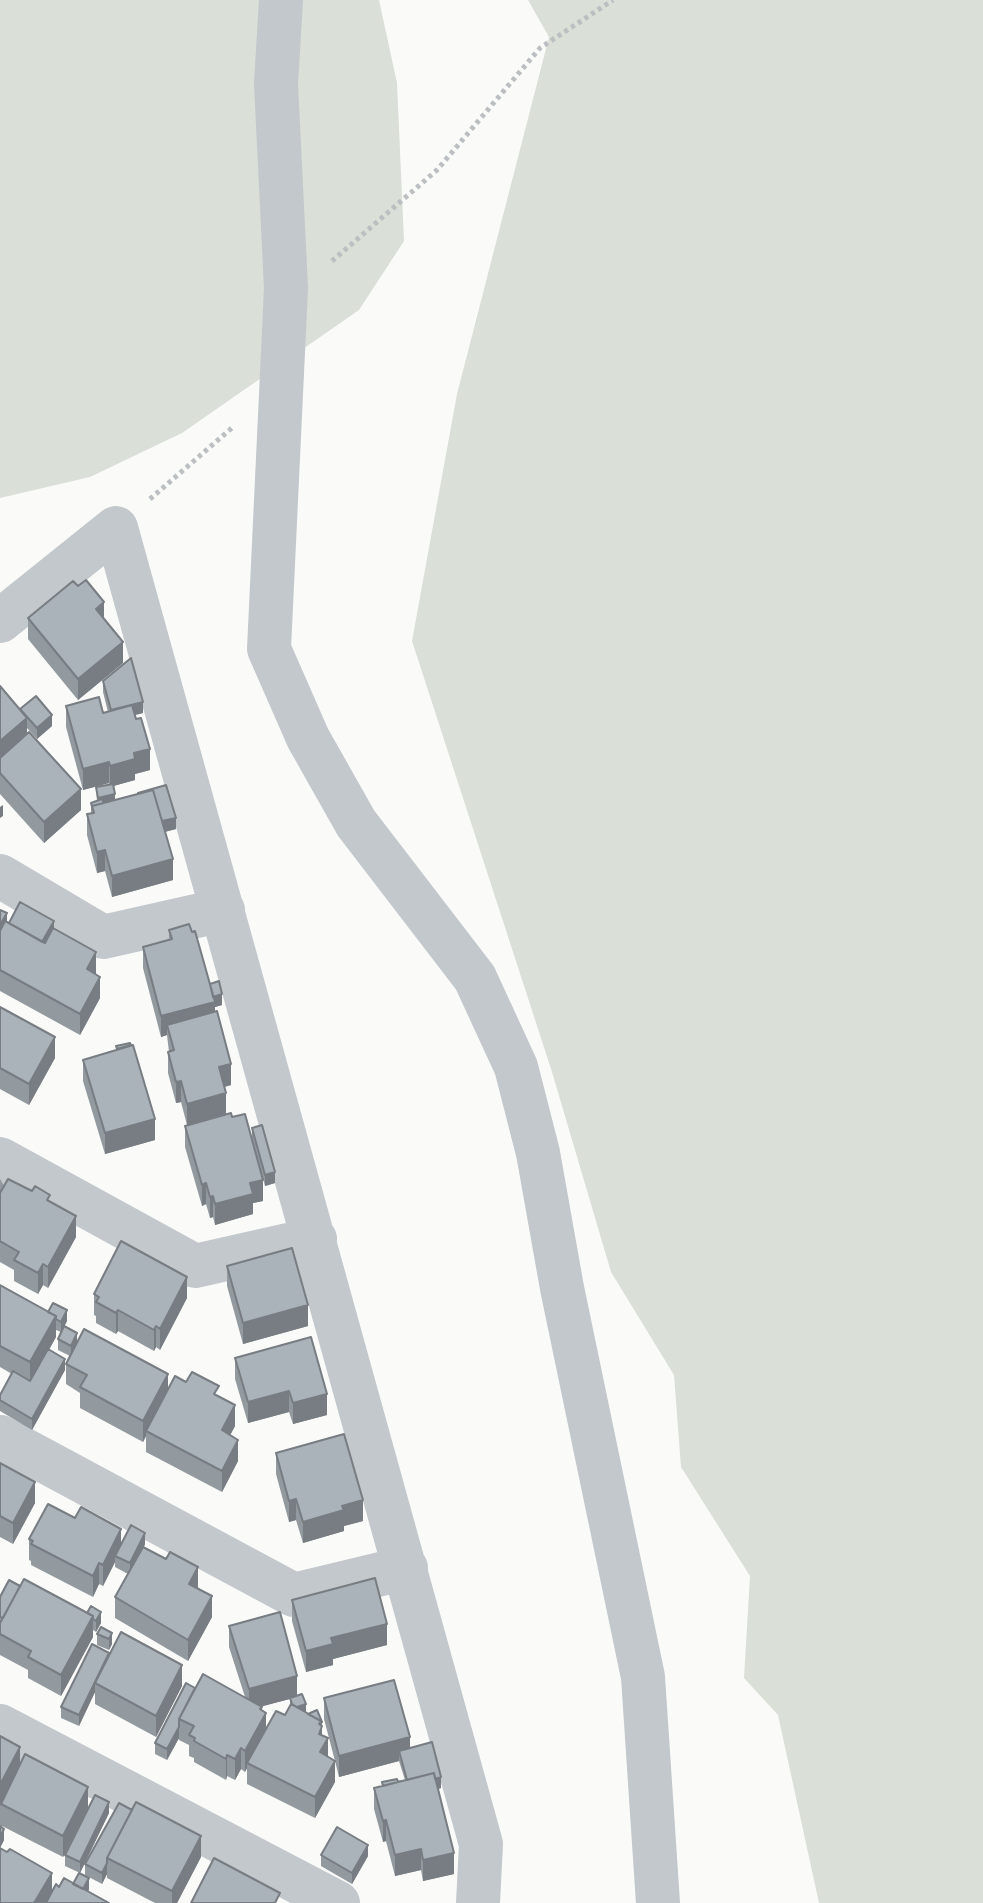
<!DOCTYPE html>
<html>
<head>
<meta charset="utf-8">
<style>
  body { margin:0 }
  canvas { display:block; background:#fafaf8 }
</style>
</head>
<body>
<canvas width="983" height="1903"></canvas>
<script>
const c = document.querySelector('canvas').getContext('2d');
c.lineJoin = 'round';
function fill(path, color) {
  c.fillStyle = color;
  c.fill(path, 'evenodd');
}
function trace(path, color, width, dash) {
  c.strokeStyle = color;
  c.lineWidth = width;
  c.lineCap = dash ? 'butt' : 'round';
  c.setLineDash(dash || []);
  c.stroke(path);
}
fill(new Path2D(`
  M0,0H379L397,83L404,241L359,310L182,433L90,477L0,498Z
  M528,0H983V1903H819L778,1715L744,1678L750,1576L681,1467L674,1375L611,1272L552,1072L412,641L457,394L549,37Z`), '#dadfd7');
trace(new Path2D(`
  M332,261L437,170L540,48L613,0
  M150,499L233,427`), '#bbbfc2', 5, [4, 4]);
trace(new Path2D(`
  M281,0L276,84L286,288L269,649L308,738L356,823L475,978L516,1067L538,1153L562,1288L643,1677L658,1903
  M0,621L116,528L481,1844L478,1903
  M0,876L103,937L223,910
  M0,1159L195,1266L315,1239
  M0,1437L294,1595L406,1568
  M0,1726L338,1903`), '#c3c8cc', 44);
fill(new Path2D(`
  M28,618H104L123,663L78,700L28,639Z
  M103,681L143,713L135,715L150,770L135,774V780L113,786L115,800L176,829L165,832L173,880L112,897L105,871L97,873L87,835V814L91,813V803L97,801L96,787L109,785V783L83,790L66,727V706L103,713L108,712L103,692Z
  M0,686L20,710L52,726L37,739L27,728V734L81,810L44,843L0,794Z
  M0,910L7,922L9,923L54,929L96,973L100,998L80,1035L0,991Z
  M169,930L210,984L222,1005L215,1007V1012L231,1085L225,1087L187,1125L181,1102L176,1103L168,1073V1052H169L167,1035L161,1037L143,968V947L169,940Z
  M0,1007L55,1058L29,1105L0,1089Z
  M116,1046L155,1140L105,1154L83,1081V1060L116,1050Z
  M185,1126L263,1201L253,1203V1214L215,1225L213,1217L210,1218L206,1204L202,1206L185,1147Z
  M252,1128L275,1183L265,1186L252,1139Z
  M0,1179L4,1186L50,1202L76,1237L48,1288L43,1285L38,1294L14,1281V1270L0,1262Z
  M227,1266L308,1326L243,1344L227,1286Z
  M0,1285L67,1321L64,1327L77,1343L168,1390L186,1382L219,1396L235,1426L230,1435L238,1461L222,1492L146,1452V1436L143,1442L80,1408V1393L66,1384V1364L70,1356L58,1350V1339L61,1332L56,1330V1337L49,1350L65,1370L32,1430L0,1411V1395L12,1374L0,1367Z
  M94,1294L187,1298L160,1350L156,1347L154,1351L118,1331L116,1334L96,1323V1316L94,1315Z
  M235,1358L327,1415L293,1424L289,1412L248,1423L235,1379Z
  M276,1453L363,1521L344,1526V1531L303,1543L296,1520L289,1522L276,1474Z
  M0,1463L35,1503L13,1544L0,1537Z
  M29,1539L145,1544L144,1547L198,1589L212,1617L188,1661L115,1618V1597L128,1574L115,1567V1562L103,1586L99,1584L93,1597L31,1565V1561L29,1560Z
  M9,1580L101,1623L96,1632L93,1630V1637L61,1696L28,1678V1670L0,1655V1597Z
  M292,1600L387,1645L333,1659V1665L306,1672L292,1621Z
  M229,1626L297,1696L306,1712L322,1722V1735L328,1757L335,1761L324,1719V1698L410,1748L441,1788L438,1789L454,1874L423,1881L421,1870L395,1876L386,1841L383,1842L374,1809V1788L382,1786V1782L405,1780L399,1761L339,1777L335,1761V1782L315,1818L247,1784V1768L245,1772L241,1769L235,1780L227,1776L226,1780L194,1762V1758L189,1756V1745L179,1740V1738L167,1760L155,1754V1743L195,1688L245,1697L229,1647ZM290,1699V1707L285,1715L266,1729L261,1706Z
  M101,1627L112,1644L109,1650L97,1645V1634Z
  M109,1656L182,1686L156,1737L95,1704V1692L79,1726L61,1718V1707Z
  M0,1736L20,1747V1766L25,1754L88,1787V1808L63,1857L2,1826V1828L4,1829V1840L0,1848L7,1852L10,1849L52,1873V1892L56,1884L59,1887L64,1878L73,1884L79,1873L89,1878V1889L88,1892L109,1903H0Z
  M119,1803L201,1857L177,1903H155L107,1878V1874L102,1884L85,1875V1864Z
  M109,1813L80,1873L65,1866V1855Z
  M321,1855L368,1856L352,1884L321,1866Z`), '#929a9f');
fill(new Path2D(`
  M104,602V623L96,609Z
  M123,642V663L78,700V679Z
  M143,702V713L111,721V710Z
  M52,715V726L37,739V728Z
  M27,718V739L0,762V741Z
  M150,749V770L135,774V780L110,787V766L134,753Z
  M109,762V783L83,790V769Z
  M81,789V810L44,843V822Z
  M115,794V805L98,808V798Z
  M3,805V816L0,818V807Z
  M176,818V829L160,833V822Z
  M105,850V871L97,873V852Z
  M173,859V880L112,897V876Z
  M7,913V931L0,946V925Z
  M54,921V932L38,960V949Z
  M96,952V973L87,990V969Z
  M100,977V998L80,1035V1014Z
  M222,994V1005L215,1007V1023L167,1025V1035L161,1037V1016Z
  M55,1037V1058L29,1105V1084Z
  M231,1064V1085L219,1088V1067Z
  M181,1081V1102L176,1103V1082Z
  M226,1093V1114L187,1125V1104Z
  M155,1119V1140L105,1154V1133Z
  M275,1172V1183L265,1186V1175Z
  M263,1180V1201L253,1203V1214L215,1225V1204L250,1183Z
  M206,1183V1204L202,1206V1185Z
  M213,1196V1217L210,1218V1197Z
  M76,1216V1237L48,1288V1267Z
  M43,1264V1285L38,1294V1273Z
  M187,1277V1298L160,1350V1329Z
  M308,1305V1326L243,1344V1323Z
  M67,1310V1321L61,1332V1322Z
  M118,1310V1331L116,1334V1313Z
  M56,1316V1337L30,1383V1362Z
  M156,1326V1347L154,1351V1330Z
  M77,1333V1344L71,1357V1346Z
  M65,1359V1370L32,1430V1419Z
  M168,1374V1395L146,1431V1436L143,1442V1421Z
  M289,1391V1412L248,1423V1402Z
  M327,1394V1415L293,1424V1403Z
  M235,1405V1426L222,1451V1430Z
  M238,1440V1461L222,1492V1471Z
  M35,1482V1503L13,1544V1523Z
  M296,1499V1520L289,1522V1501Z
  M363,1500V1521L344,1526V1531L303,1543V1522L342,1506Z
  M121,1529V1550L115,1556V1562L103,1586V1565Z
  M145,1533V1544L130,1574V1563Z
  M99,1563V1584L93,1597V1576Z
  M198,1567V1588L189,1605V1584Z
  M212,1596V1617L188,1661V1640Z
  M101,1612V1623L96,1632V1621Z
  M93,1616V1637L61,1696V1675Z
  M387,1624V1645L333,1659V1665L306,1672V1651L331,1638Z
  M112,1633V1644L109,1650V1639Z
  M109,1653V1664L95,1683V1692L79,1726V1715Z
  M182,1665V1686L156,1737V1716Z
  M297,1676V1697L249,1710V1689Z
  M306,1704V1715L293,1709Z
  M262,1707V1721L266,1713V1733L247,1763V1768L245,1772V1751Z
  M321,1721L322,1722V1747L328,1738V1759L320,1773L314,1738Z
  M179,1727V1738L167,1760V1749Z
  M410,1737V1758L399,1751V1761L339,1777V1756Z
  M20,1747V1768L0,1806V1785Z
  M241,1748V1769L235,1780V1759Z
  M227,1755V1776L226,1780V1759Z
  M335,1761V1782L315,1818V1797Z
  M441,1777V1788L409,1796V1786Z
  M88,1787V1808L63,1857V1836Z
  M109,1802V1813L80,1873V1862Z
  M386,1820V1841L383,1842V1821Z
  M4,1829V1840L0,1848V1837Z
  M201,1836V1857L177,1903H172V1891Z
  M368,1845V1856L352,1884V1873Z
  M421,1849V1870L395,1876V1855Z
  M454,1853V1874L423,1881V1860Z
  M107,1863V1874L102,1884V1873Z
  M52,1873V1894L46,1903H34Z
  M89,1878V1889L82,1903V1892Z`), '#777d82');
const building = new Path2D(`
  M86,580L104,602L96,609L123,642L78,679L28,618L73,581L78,586Z
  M131,658L143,702L111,710L103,681Z
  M0,686L27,718L0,741Z
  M36,696L52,715L37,728L20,709Z
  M99,697L103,713L132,705L136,719L141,718L150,749L134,753L135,759L110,766L109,762L83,769L66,706Z
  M29,732L81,789L44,822L0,773V758Z
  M113,784L115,794L98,798L96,787Z
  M166,785L176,818L162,821L153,790L138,793Z
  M153,790L173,859L112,876L105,850L97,852L87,814L94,813L92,806Z
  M102,799L104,803L92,806L93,810L91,803Z
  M20,902L54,921L42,942L9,923Z
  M0,910L7,913L0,925Z
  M5,921L45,943L53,928L96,952L87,969L100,977L80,1014L0,970V931Z
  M189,924L192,932L195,931L215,1002L161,1016L143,947L172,939L169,930Z
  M219,981L222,994L213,997L210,984Z
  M0,1007L55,1037L29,1084L0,1068Z
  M217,1011L231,1064L219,1067L226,1093L187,1104L181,1081L176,1082L168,1052L174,1050L167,1025Z
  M130,1043L131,1045L117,1049L116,1046Z
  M133,1045L155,1119L105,1133L83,1060Z
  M231,1113L232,1117L245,1114L263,1180L250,1183L253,1194L215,1204L213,1196L210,1197L206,1183L202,1185L185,1126Z
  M262,1125L275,1172L265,1175L252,1128Z
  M8,1179L32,1191L35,1186L50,1195L47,1200L76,1216L48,1267L43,1264L38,1273L14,1260L19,1252L0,1241V1193Z
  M121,1241L187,1277L160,1329L156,1326L154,1330L118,1310L116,1313L96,1302L99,1297L94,1294Z
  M292,1248L308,1305L243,1323L227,1266Z
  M0,1285L56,1316L30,1362L0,1346Z
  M53,1303L67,1310L61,1322L56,1319V1316L48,1312Z
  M64,1326L77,1333L71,1346L58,1339Z
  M84,1329L168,1374L143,1421L80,1387L87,1375L66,1364Z
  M311,1337L327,1394L293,1403L289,1391L248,1402L235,1358Z
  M48,1349L65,1359L32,1419L0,1400V1395L13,1371L30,1381Z
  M192,1372L219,1386L214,1394L235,1405L222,1430L238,1440L222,1471L146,1431L175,1376L186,1382Z
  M344,1434L363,1500L342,1506L344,1510L303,1522L296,1499L289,1501L276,1453Z
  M0,1463L35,1482L13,1523L0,1516Z
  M48,1504L75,1518L81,1507L121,1529L103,1565L99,1563L93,1576L31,1544L33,1541L29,1539Z
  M131,1525L145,1533L130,1563L115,1556Z
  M143,1547L166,1559L170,1552L198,1567L189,1584L212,1596L188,1640L115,1597Z
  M375,1578L387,1624L331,1638L333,1644L306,1651L292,1600Z
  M24,1579L93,1616L61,1675L28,1657L31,1651L0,1634V1623Z
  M9,1580L20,1586L3,1618L0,1617V1597Z
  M91,1606L101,1612L96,1621L93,1619V1616L87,1613Z
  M280,1612L297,1676L249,1689L229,1626Z
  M101,1627L112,1633L109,1639L97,1634Z
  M121,1632L182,1665L156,1716L95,1683Z
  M92,1644L109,1653L79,1715L61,1707Z
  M203,1674L262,1707L260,1709L266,1713L245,1751L241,1748L235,1759L227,1755L226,1759L194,1741L195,1738L189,1735L194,1726L179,1719Z
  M394,1680L410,1737L339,1756L324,1698Z
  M186,1683L195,1688L179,1719V1727L167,1749L155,1743Z
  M302,1694L306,1704L297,1707L292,1704L290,1698Z
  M291,1704L321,1721L319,1724L322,1726L319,1734L328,1738L320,1752L335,1761L315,1797L247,1763L276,1711L285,1715Z
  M317,1710L322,1722L321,1723V1721L308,1714Z
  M0,1736L20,1747L0,1785Z
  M432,1742L441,1777L435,1779L434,1773L407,1780L399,1751Z
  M25,1754L88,1787L63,1836L1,1804Z
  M434,1773L454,1853L423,1860L421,1849L395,1855L386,1820L383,1821L374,1788Z
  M397,1779L398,1782L383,1786L382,1782Z
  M95,1795L109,1802L80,1862L65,1855Z
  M136,1802L201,1836L172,1891L107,1858Z
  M119,1803L132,1810L107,1858V1863L102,1873L85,1864Z
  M0,1826L4,1829L0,1837Z
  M337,1827L368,1845L352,1873L321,1855Z
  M0,1848L7,1852L10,1849L52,1873L34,1903H0Z
  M214,1858L280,1893L275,1903H191Z
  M79,1873L89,1878L83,1889L73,1884Z
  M64,1878L109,1903H46L56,1884L59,1887Z`);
fill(building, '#aab3b9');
trace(building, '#777d82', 2);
</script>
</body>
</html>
